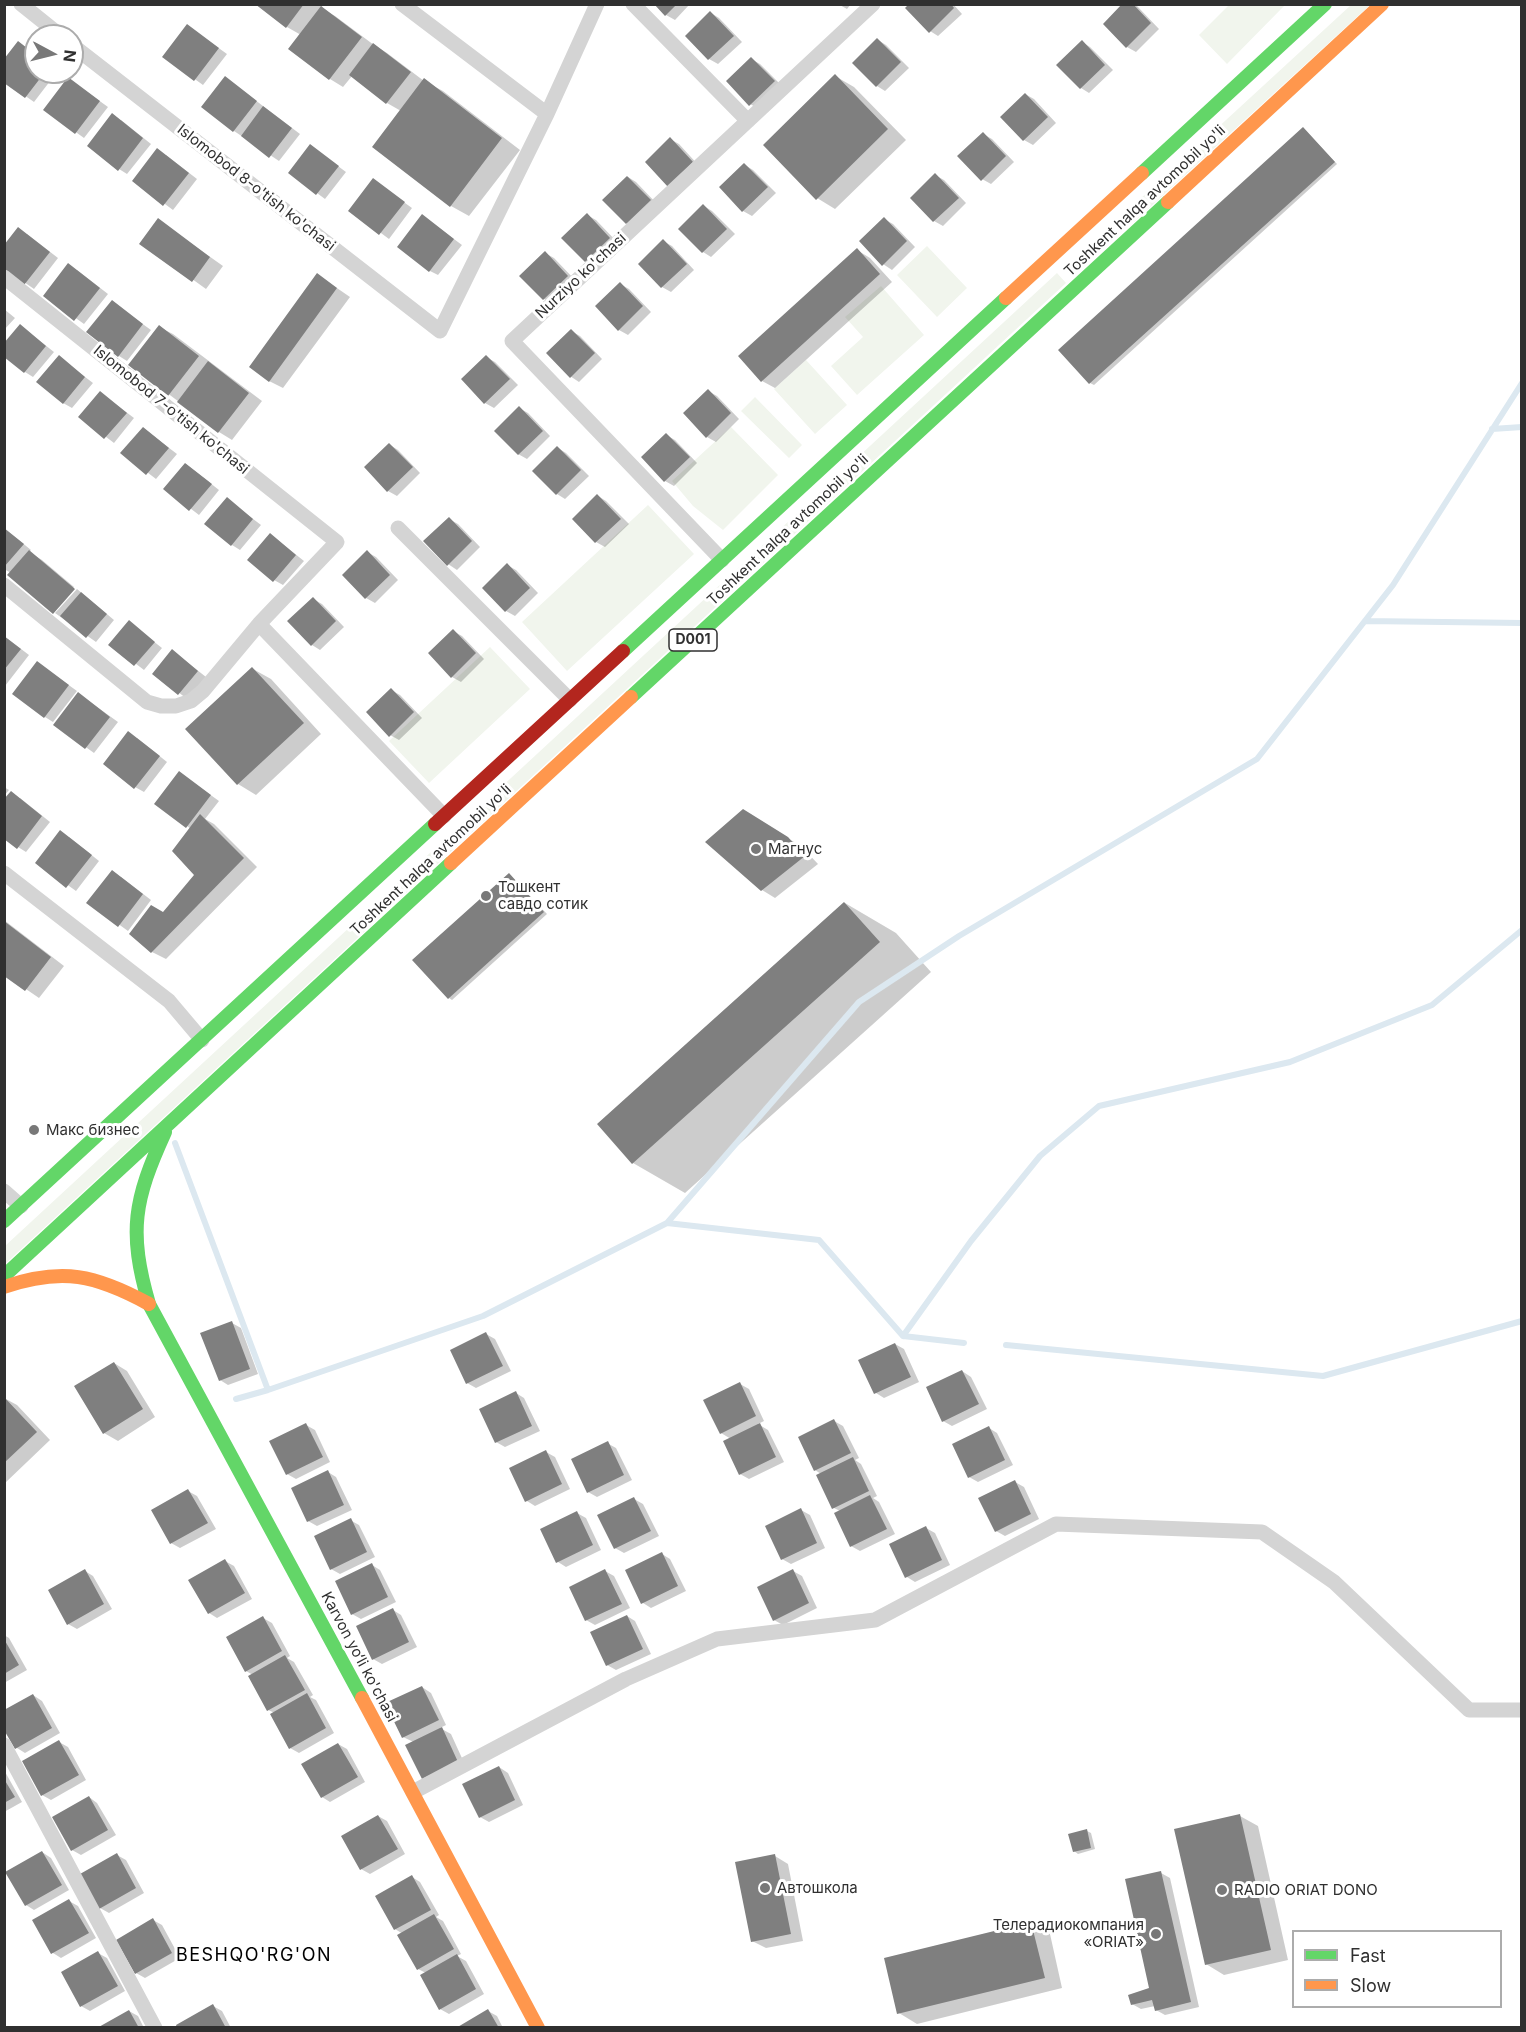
<!DOCTYPE html>
<html>
<head>
<meta charset="utf-8">
<style>
  body { margin:0 }
  #map { position:relative; width:1526px; height:2032px; overflow:hidden; background:#fff; font-family:Inter,sans-serif }
  canvas { display:block }
  .frame { position:absolute; inset:0; border:6px solid #303030; pointer-events:none }
  .legend { position:absolute; left:1292px; top:1930px; width:210px; height:78px; box-sizing:border-box; background:#fff; border:2px solid #acacac; margin:0; padding:8px 10px; list-style:none; font-size:18px; color:#303030 }
  .legend li { display:flex; align-items:center; gap:12px; height:30px }
  .legend b { width:30px; border:2px solid #acacac }
  .north { position:absolute; left:24px; top:24px; width:60px; height:60px; box-sizing:border-box; background:#fff; border:2px solid #acacac; border-radius:50%; rotate:97deg; font-size:16px; font-weight:700; line-height:24px; text-align:center; color:#303030 }
  .north::after { content:''; display:block; margin:auto; width:21px; height:27px; background:#787878; clip-path:polygon(50% 0,100% 100%,50% 72%,0 100%) }
</style>
</head>
<body>
<div id="map">
<canvas width="1526" height="2032"></canvas>
<div class="frame"></div>
<ul class="legend">
<li><b style="height:8px;background:#63d668"></b>Fast</li>
<li><b style="height:8px;background:#ff974d"></b>Slow</li>
</ul>
<div class="north">N</div>
</div>
<script>
const c = document.querySelector('canvas').getContext('2d');
c.lineJoin = 'round';
function fill(path, color) {
  c.fillStyle = color;
  c.fill(path, 'evenodd');
}
function trace(path, color, width, dash) {
  c.strokeStyle = color;
  c.lineWidth = width;
  c.lineCap = dash ? 'butt' : 'round';
  c.setLineDash(dash || []);
  c.stroke(path);
}
function label(font, color, halo, rows, align = 'center') {
  c.font = font + ' Inter,sans-serif';
  c.lineWidth = 6;
  c.setLineDash([]);
  c.textBaseline = 'middle';
  c.strokeStyle = halo;
  c.fillStyle = color;
  for (const [text, x, y, turn = 0] of rows) {
    c.save();
    c.translate(x, y);
    c.rotate((+turn || 0) * Math.PI / 180);
    c.textAlign = isNaN(turn) ? turn : align;
    if (halo) c.strokeText(text, 0, 0);
    c.fillText(text, 0, 0);
    c.restore();
  }
}
fill(new Path2D(`
  M1229,5H1285L1227,64L1199,35Z
  M1351,5H1370L1134,222L1126,212Z
  M927,246L967,288L937,317L897,275Z
  M1057,273L1066,283L5,1264V1246Z
  M881,286L924,335L857,395L831,366L863,337L845,317Z
  M806,360L847,405L815,434L774,389Z
  M755,397L802,445L789,458L741,411Z
  M731,427L778,475L723,530L693,506L672,481Z
  M648,505L694,554L567,671L522,622Z
  M490,647L530,689L429,783L389,741Z`), '#f1f5ed');
fill(new Path2D(`
  M257,4H324L321,8L335,16L374,45L387,53L424,81L443,91L520,150L469,216L451,206L401,111L387,103L352,76L343,87L330,79L291,49L301,35L287,27Z
  M656,4H690L675,20L666,15Z
  M838,4H851L847,9Z
  M911,4H953L962,14L938,36L930,31Z
  M1124,4L1137,6L1159,29L1136,52L1127,47Z
  M711,13L719,18L742,42L718,64L709,59L687,36Z
  M188,26L227,54L203,85L164,57Z
  M878,40L886,45L909,68L885,91L877,86Z
  M1082,42L1090,47L1113,70L1089,93L1081,88Z
  M19,43L36,55V72H57L34,102L4,81Z
  M751,59L760,64L783,87L759,109L750,104Z
  M835,76L854,87L906,140L835,209L817,198Z
  M226,78L300,134L279,161L234,131Z
  M69,79L108,107L84,138L45,110Z
  M1025,94L1034,99L1056,123L1033,145L1024,140L1002,117Z
  M121,120L151,144L127,174L119,169Z
  M1304,129L1337,164L1094,385L1090,383L1060,350Z
  M983,134L992,139L1014,162L991,184L982,179Z
  M670,139L679,144L701,168L678,190Z
  M311,146L346,172L325,199L290,173Z
  M166,155L197,179L173,210L134,181Z
  M745,165L753,170L776,193L752,216L743,211Z
  M935,175L944,180L966,203L943,226L934,221L912,198Z
  M628,177L636,182L659,206L635,228L627,223Z
  M373,180L412,208L389,239L350,210Z
  M704,206L712,211L735,234L711,257L703,252Z
  M587,215L596,220L618,243L595,266L586,261Z
  M423,216L462,245L438,275L430,271Z
  M884,219L893,224L915,247L892,270L883,264Z
  M158,220L223,266L206,289L142,243Z
  M27,234L58,258L34,289L4,268Z
  M663,241L672,246L694,270L671,292L662,287Z
  M857,250L870,258L892,282L775,388L762,381Z
  M545,253L554,258L576,281L553,304L544,299L522,276Z
  M77,270L108,294L84,324L45,296Z
  M318,275L350,297L283,388L269,381Z
  M620,284L629,289L651,312L628,335L619,330Z
  M112,302L151,330L127,361L119,356Z
  M4,309L15,318L4,330Z
  M21,326L54,352L33,377L25,372Z
  M159,327L173,334L262,401L232,440L219,432L130,365Z
  M571,331L580,336L602,359L579,382L570,376Z
  M59,357L93,383L72,408L63,403Z
  M486,357L495,362L518,385L494,408L485,403Z
  M708,391L717,396L739,419L716,442L707,437Z
  M101,393L134,418L114,443L80,417Z
  M519,408L528,413L550,436L527,459L518,454Z
  M143,428L177,454L156,479L122,453Z
  M666,435L675,440L697,463L674,486L665,481Z
  M390,445L398,450L420,473L397,496L388,491Z
  M558,448L566,453L589,476L565,499L557,494Z
  M186,464L219,490L199,515L165,489Z
  M598,496L606,501L629,524L605,547L596,542L574,519Z
  M227,499L261,525L240,550L232,545Z
  M449,519L458,524L480,547L457,570L448,564Z
  M4,528L31,550L29,552L42,560L74,587L53,612L11,573L4,569Z
  M270,534L304,561L283,585L274,580Z
  M367,552L376,557L398,580L375,603L366,598Z
  M507,565L516,570L538,593L515,616L506,611Z
  M77,589L114,620L96,642L55,613Z
  M313,599L322,604L344,627L320,650L312,645Z
  M129,622L162,648L144,670L110,644Z
  M453,631L462,636L484,659L461,682L452,677Z
  M4,636L29,655L5,686L4,685Z
  M173,651L206,677L187,699L154,673Z
  M38,663L77,691L53,722L45,717Z
  M253,669L271,679L321,734L256,795L238,784Z
  M391,690L400,695L422,718L399,740L390,735Z
  M79,694L118,722L94,753L55,725Z
  M137,738L167,762L144,792L135,787Z
  M180,773L219,801L205,819L214,824L257,867L166,959L152,952L164,914L196,875L191,829L156,803Z
  M4,787L9,790L4,796Z
  M20,798L50,822L26,852L18,847Z
  M757,819L802,847L818,864L775,898L762,890Z
  M69,837L99,861L76,891L37,863Z
  M509,874L547,914L452,1000L449,998Z
  M121,877L151,900L128,931L88,902Z
  M845,903L896,933L931,972L685,1193L633,1163L599,1124Z
  M4,920L64,966L39,998L4,974Z
  M232,1323L241,1328L258,1374L228,1385L220,1380Z
  M486,1334L495,1339L511,1371L476,1388L467,1383Z
  M895,1344L904,1349L919,1382L884,1398L876,1393L860,1361Z
  M114,1363L127,1371L155,1417L118,1441L104,1433Z
  M962,1371L971,1377L987,1409L952,1426L943,1421Z
  M740,1384L749,1389L764,1421L758,1424L768,1430L784,1462L749,1479L740,1474L731,1439L721,1433Z
  M516,1393L524,1398L540,1431L505,1447L496,1442Z
  M4,1398L17,1405L50,1440L4,1484Z
  M834,1421L843,1426L859,1458L855,1460L861,1464L877,1496L873,1498L879,1502L895,1534L860,1551L851,1546L840,1511L834,1508L821,1474L815,1470Z
  M306,1425L315,1430L330,1462L296,1479L287,1474Z
  M989,1428L997,1433L1013,1465L978,1482L969,1477Z
  M607,1443L616,1448L632,1480L597,1497L588,1492Z
  M546,1452L555,1457L570,1489L535,1506L527,1501Z
  M328,1472L336,1477L352,1510L317,1526L308,1521Z
  M1015,1482L1024,1487L1039,1519L1005,1536L996,1531Z
  M188,1491L197,1496L216,1529L180,1548L171,1543L153,1511Z
  M634,1499L643,1504L659,1536L624,1553L615,1548Z
  M801,1510L810,1515L825,1548L791,1564L782,1559Z
  M577,1513L586,1518L601,1550L566,1567L558,1562Z
  M350,1520L359,1525L375,1557L340,1574L331,1569Z
  M926,1528L935,1533L950,1565L915,1582L907,1577Z
  M662,1554L670,1559L686,1591L651,1608L643,1603Z
  M225,1561L234,1566L252,1599L217,1618L209,1613Z
  M372,1565L380,1570L396,1602L361,1619L352,1614Z
  M85,1571L93,1576L112,1609L77,1629L68,1624Z
  M605,1571L614,1576L630,1608L595,1625L586,1620Z
  M793,1571L802,1576L817,1608L783,1625L774,1620Z
  M393,1610L401,1615L417,1647L382,1664L373,1659Z
  M627,1616L635,1621L651,1654L616,1670L607,1665Z
  M263,1618L272,1623L290,1656L287,1658L294,1662L313,1695L310,1697L316,1700L334,1733L299,1753L290,1748L275,1713L268,1710L253,1675L246,1671Z
  M4,1635L9,1638L27,1670L4,1683Z
  M422,1687L431,1693L446,1725L440,1728L451,1734L466,1767L403,1737Z
  M33,1695L42,1701L60,1733L25,1753L17,1748L4,1727Z
  M59,1742L68,1747L86,1780L51,1800L42,1795Z
  M338,1744L347,1749L365,1782L330,1802L322,1797Z
  M499,1767L508,1773L523,1805L489,1822L480,1817Z
  M4,1770L22,1802L4,1812Z
  M89,1797L97,1803L116,1835L81,1855L72,1850Z
  M378,1816L387,1821L405,1854L370,1874L361,1869Z
  M1240,1816L1258,1826L1288,1960L1224,1975L1206,1964Z
  M1087,1831L1091,1833L1095,1849L1078,1854L1074,1851Z
  M42,1852L51,1858L69,1890L34,1910L26,1905Z
  M117,1855L126,1860L144,1893L109,1913L100,1908Z
  M775,1856L788,1864L803,1941L766,1948L752,1941Z
  M1161,1873L1170,1878L1199,2007L1165,2015L1156,2010L1155,2006L1141,2009L1132,2004L1151,1989Z
  M412,1877L420,1882L439,1915L436,1917L443,1921L461,1954L457,1956L466,1961L484,1994L449,2014L440,2009L426,1973L418,1969L403,1934L395,1929Z
  M69,1901L78,1906L96,1938L61,1958L53,1953L34,1920Z
  M153,1920L162,1925L180,1958L145,1978L136,1973Z
  M1031,1924L1050,1934L1062,1988L917,2024L899,2013Z
  M98,1953L107,1958L125,1991L90,2011L81,2006Z
  M213,2006L222,2011L231,2028H179Z
  M129,2011L138,2016L144,2028H100Z
  M488,2011L497,2016L503,2028H459Z`), '#0003');
trace(new Path2D(`
  M1492,429L1522,427
  M1365,621L1522,623
  M175,1143L268,1390
  M667,1223L819,1240L903,1336L964,1343
  M903,1336L971,1241L1040,1156L1099,1106L1290,1062L1432,1005L1522,930
  M1006,1345L1323,1376L1522,1321
  M236,1399L268,1390L483,1316L667,1223L859,1002L959,936L1257,759L1393,585L1522,383`), '#dce8f0', 6);
fill(new Path2D(`
  M255,4H304L286,28Z
  M654,4H677L665,16Z
  M909,4H951L954,8L929,33L905,8Z
  M1122,4H1133L1151,23L1126,48L1103,24Z
  M321,6L362,37L329,80L288,49Z
  M710,11L734,36L708,60L685,36Z
  M187,24L219,48L194,81L162,57Z
  M877,38L901,62L876,87L852,63Z
  M1082,40L1105,65L1080,89L1056,65Z
  M18,41L36,55V72H45L25,98L4,83V59Z
  M373,43L411,72L386,104L349,75Z
  M751,57L775,81L749,106L726,81Z
  M835,74L888,129L816,200L763,145Z
  M225,76L257,101L233,132L201,107Z
  M68,77L100,101L75,134L43,110Z
  M424,78L502,138L450,207L372,147Z
  M1025,93L1048,117L1023,141L1000,117Z
  M263,106L292,128L269,158L241,136Z
  M112,113L143,138L118,171L87,146Z
  M1303,127L1335,162L1089,384L1058,350Z
  M983,132L1006,156L981,181L957,156Z
  M670,137L693,162L668,187L645,162Z
  M310,144L339,166L316,195L288,173Z
  M157,148L189,173L163,206L132,181Z
  M744,163L768,187L742,212L719,187Z
  M935,173L959,198L933,222L910,198Z
  M627,176L651,200L626,224L602,200Z
  M373,178L405,202L379,235L348,211Z
  M703,204L727,229L702,253L678,229Z
  M587,213L610,238L585,262L561,238Z
  M422,214L454,239L429,272L397,247Z
  M884,217L907,241L882,266L859,241Z
  M158,218L210,257L192,282L139,244Z
  M18,227L50,252L24,285L4,269V245Z
  M663,239L687,264L661,288L638,264Z
  M857,248L880,274L761,382L738,356Z
  M545,251L568,276L543,300L519,276Z
  M68,263L100,288L74,321L43,296Z
  M317,273L337,288L269,382L249,367Z
  M620,282L643,306L618,331L595,306Z
  M112,300L143,324L118,357L86,332Z
  M20,324L46,346L24,373L4,357V343Z
  M159,325L199,356L168,396L128,365Z
  M571,329L595,353L570,378L546,353Z
  M59,355L85,377L63,404L36,382Z
  M486,355L510,379L484,404L461,379Z
  M208,361L249,393L218,433L177,402Z
  M708,389L731,413L706,438L683,413Z
  M100,391L127,413L104,439L78,417Z
  M519,406L543,431L518,455L494,431Z
  M143,427L169,448L146,475L120,453Z
  M666,433L690,457L664,482L641,457Z
  M389,443L413,467L387,492L364,467Z
  M557,446L581,470L556,495L532,471Z
  M185,463L212,484L189,511L163,489Z
  M597,494L621,519L595,543L572,519Z
  M227,497L253,519L231,546L204,524Z
  M449,517L472,541L447,566L423,541Z
  M4,528L24,544L4,567Z
  M270,533L296,555L273,582L247,560Z
  M29,550L75,589L53,614L7,575Z
  M367,550L390,575L365,599L342,575Z
  M507,563L530,588L505,612L482,588Z
  M81,592L107,614L86,638L60,616Z
  M313,597L336,621L311,646L287,621Z
  M129,620L155,642L134,666L108,645Z
  M453,629L476,653L451,678L428,653Z
  M4,636L21,649L4,670Z
  M172,649L198,671L178,695L152,674Z
  M37,661L69,685L44,718L12,694Z
  M252,667L304,723L237,785L185,729Z
  M391,688L414,712L389,737L366,712Z
  M78,692L110,717L85,749L53,725Z
  M128,731L160,756L134,789L103,764Z
  M179,771L211,795L186,828L154,804Z
  M11,791L42,816L17,849L4,839V799Z
  M743,809L788,837L805,856L761,891L705,842Z
  M200,814L244,858L151,953L129,934L151,905L163,912L194,875L172,851Z
  M60,830L92,855L66,888L35,863Z
  M112,870L143,894L118,927L86,903Z
  M509,873L544,912L448,999L412,960Z
  M844,902L880,942L632,1164L597,1124Z
  M4,921L51,957L25,991L4,976Z
  M232,1321L250,1369L219,1381L200,1333Z
  M486,1332L503,1366L466,1384L450,1350Z
  M895,1343L911,1377L874,1394L858,1360Z
  M114,1362L143,1409L103,1434L74,1386Z
  M962,1370L979,1404L942,1422L926,1387Z
  M740,1382L756,1416L720,1434L703,1400Z
  M516,1391L532,1426L495,1443L479,1409Z
  M4,1397L37,1432L4,1463Z
  M834,1419L851,1453L814,1471L798,1437Z
  M306,1423L323,1457L286,1475L269,1441Z
  M760,1423L776,1457L739,1475L723,1441Z
  M989,1426L1005,1460L968,1478L952,1444Z
  M608,1441L624,1475L587,1493L571,1459Z
  M546,1450L562,1484L525,1502L509,1468Z
  M853,1457L869,1491L832,1509L816,1475Z
  M328,1470L344,1505L307,1522L291,1488Z
  M1015,1480L1031,1514L995,1532L978,1498Z
  M188,1489L208,1523L170,1544L151,1510Z
  M870,1495L887,1529L850,1547L834,1513Z
  M634,1497L651,1531L614,1549L597,1515Z
  M801,1508L817,1543L781,1560L765,1526Z
  M577,1511L593,1545L556,1563L540,1529Z
  M351,1518L367,1552L330,1570L314,1536Z
  M926,1526L942,1560L905,1578L889,1544Z
  M662,1552L678,1586L641,1604L625,1570Z
  M225,1559L245,1593L208,1614L188,1580Z
  M372,1563L388,1597L351,1615L335,1581Z
  M85,1569L104,1604L67,1625L48,1590Z
  M605,1569L622,1604L585,1621L569,1587Z
  M793,1569L809,1603L773,1621L757,1587Z
  M393,1608L409,1642L372,1660L356,1626Z
  M627,1615L643,1649L606,1666L590,1632Z
  M263,1616L282,1651L245,1672L226,1637Z
  M4,1639L19,1665L4,1674Z
  M285,1655L305,1690L267,1711L248,1676Z
  M422,1686L439,1720L402,1738L385,1703Z
  M307,1693L326,1728L289,1749L270,1714Z
  M33,1694L52,1728L15,1749L4,1730V1710Z
  M442,1727L458,1762L422,1779L405,1745Z
  M59,1740L79,1775L41,1796L22,1761Z
  M338,1743L358,1777L321,1798L301,1764Z
  M499,1766L515,1800L479,1818L462,1784Z
  M4,1779L15,1797L4,1803Z
  M89,1796L108,1830L71,1851L52,1817Z
  M1240,1814L1271,1950L1205,1965L1174,1829Z
  M378,1815L398,1849L360,1870L341,1836Z
  M1087,1829L1091,1848L1073,1852L1068,1834Z
  M42,1851L62,1885L25,1906L5,1872Z
  M117,1853L136,1888L99,1909L80,1874Z
  M775,1854L791,1934L751,1942L735,1862Z
  M1161,1871L1191,2002L1155,2011L1152,2000L1131,2005L1128,1995L1149,1988L1125,1879Z
  M412,1875L431,1910L394,1930L375,1896Z
  M69,1899L89,1933L51,1954L32,1920Z
  M434,1914L454,1949L417,1970L397,1935Z
  M153,1918L172,1953L135,1974L116,1940Z
  M1031,1922L1045,1978L897,2014L884,1958Z
  M98,1951L118,1986L80,2007L61,1972Z
  M457,1954L476,1989L439,2010L420,1975Z
  M213,2004L226,2028H177L176,2025Z
  M488,2009L499,2028H456Z
  M129,2010L139,2028H97Z`), '#7f7f7f');
trace(new Path2D(`
  M21,4L61,36
  M402,4L547,114
  M633,4L748,121
  M72,45L440,331L547,114L597,4
  M4,277L337,542L259,624L203,691L191,701L176,706H161L147,702L4,585
  M398,528L570,700
  M722,560L512,341L873,4
  M259,624L444,816
  M4,873L169,1001L202,1040
  M4,1191L21,1206
  M4,1745L155,2028
  M413,1792L626,1679L717,1639L875,1620L1056,1524L1262,1532L1334,1582L1469,1710H1522`), '#d4d4d4', 15);
trace(new Path2D(`
  M1142,173L1325,4
  M623,651L1006,298
  M631,697L1168,202
  M165,1132C134,1200 128,1231 149,1304L362,1698
  M4,1221L435,824
  M4,1276L451,863`), '#63d668', 14);
trace(new Path2D(`
  M1168,202L1382,4
  M1006,298L1142,173
  M451,863L631,697
  M4,1287C62,1267 96,1275 149,1304
  M362,1698L538,2028`), '#ff974d', 14);
trace(new Path2D(`
  M435,824L623,651`), '#b3261e', 14);
for (const [x, y, r, color] of [
  [756,849,6,"#787878"],
  [486,896,6,"#787878"],
  [34,1130,6,"#787878"],
  [765,1888,6,"#787878"],
  [1222,1890,6,"#787878"],
  [1156,1934,6,"#787878"]
]) {
  const dot = new Path2D();
  dot.arc(x, y, r, 0, 2 * Math.PI);
  c.fillStyle = color;
  c.fill(dot);
  trace(dot, '#fff', 2);
}
for (const [x, y, w] of [
  [693,640,48]
]) {
  const box = new Path2D();
  box.roundRect(x - w / 2, y - 11, w, 22, 4.5);
  c.fillStyle = '#fff';
  c.fill(box);
  trace(box, '#303030', 1.5);
}
label('bold 14px', '#303030', null, [
  ["D001",693,640]
]);
label('15px', '#303030', '#fff', [
  ["Islomobod 8-o'tish ko'chasi",256,188,38],
  ["Toshkent halqa avtomobil yo'li",1145,201,-43],
  ["Nurziyo ko'chasi",581,276,-43],
  ["Islomobod 7-o'tish ko'chasi",171,410,39],
  ["Toshkent halqa avtomobil yo'li",788,530,-43],
  ["Toshkent halqa avtomobil yo'li",431,860,-43],
  ["Karvon yo‘li ko'chasi",359,1657,62]
]);
label('15px', '#303030', '#fff', [
  ["Магнус",768,849],
  ["Тошкент",498,887],
  ["савдо сотик",498,904],
  ["Макс бизнес",46,1130],
  ["Автошкола",777,1888],
  ["RADIO ORIAT DONO",1234,1890],
  ["Телерадиокомпания",1144,1925,"right"],
  ["«ORIAT»",1144,1942,"right"]
], 'left');
c.letterSpacing = '1.5px';
label('18px', '#000', '#fff', [
  ["BESHQO'RG'ON",254,1956]
]);
c.letterSpacing = '0px';
</script>
</body>
</html>
